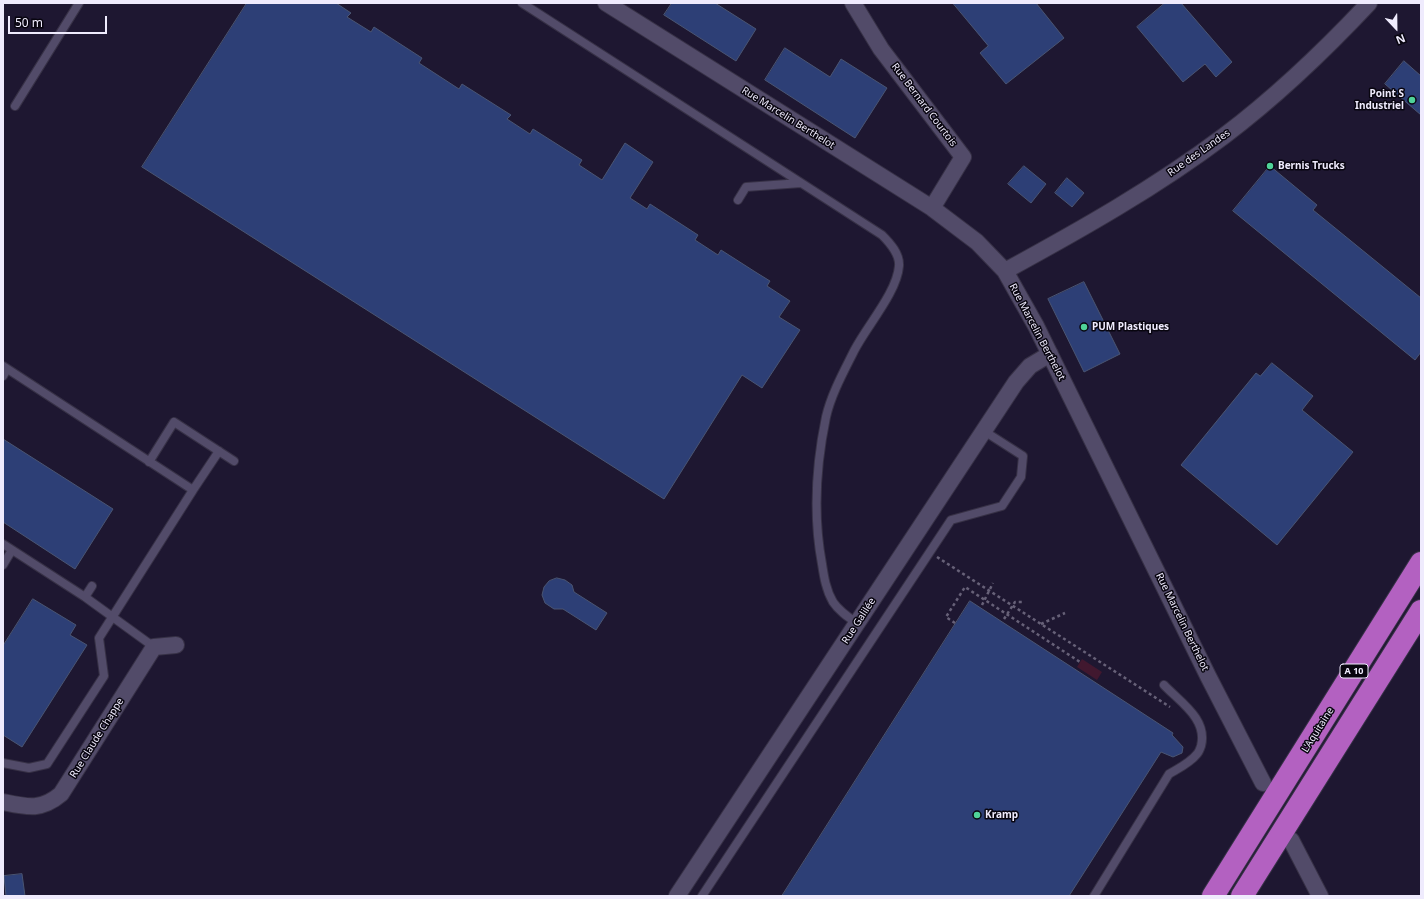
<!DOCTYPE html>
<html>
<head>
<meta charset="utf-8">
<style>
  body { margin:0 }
  #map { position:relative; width:1424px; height:899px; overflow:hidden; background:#1e1731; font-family:"Noto Sans",sans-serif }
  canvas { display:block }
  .frame { position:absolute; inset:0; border:4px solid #efebfd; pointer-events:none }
  .north { position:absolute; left:1376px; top:8px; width:40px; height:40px; -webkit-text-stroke:3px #08050f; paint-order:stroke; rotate:158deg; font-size:11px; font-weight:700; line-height:16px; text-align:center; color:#efebfd }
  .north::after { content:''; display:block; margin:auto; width:14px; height:18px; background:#efebfd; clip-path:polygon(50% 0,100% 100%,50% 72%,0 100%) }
  .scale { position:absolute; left:8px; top:16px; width:99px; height:18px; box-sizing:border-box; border:2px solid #efebfd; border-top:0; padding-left:5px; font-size:12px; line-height:14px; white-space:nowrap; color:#efebfd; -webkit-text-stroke:3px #08050f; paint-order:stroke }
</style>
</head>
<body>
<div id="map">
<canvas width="1424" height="899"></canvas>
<div class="frame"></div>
<div class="north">N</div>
<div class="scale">50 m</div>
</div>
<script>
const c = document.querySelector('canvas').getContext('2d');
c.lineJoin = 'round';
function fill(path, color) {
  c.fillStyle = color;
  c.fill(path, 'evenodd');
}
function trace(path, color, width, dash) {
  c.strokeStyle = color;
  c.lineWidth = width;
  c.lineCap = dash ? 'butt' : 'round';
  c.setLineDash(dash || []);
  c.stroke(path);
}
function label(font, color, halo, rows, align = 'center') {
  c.font = font + ' "Noto Sans",sans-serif';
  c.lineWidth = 3;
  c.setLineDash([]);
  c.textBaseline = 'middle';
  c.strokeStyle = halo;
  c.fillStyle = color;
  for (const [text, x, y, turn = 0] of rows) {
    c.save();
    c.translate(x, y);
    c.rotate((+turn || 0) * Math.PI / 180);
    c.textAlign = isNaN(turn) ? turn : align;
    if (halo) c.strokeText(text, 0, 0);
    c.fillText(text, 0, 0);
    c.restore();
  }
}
fill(new Path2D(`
  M1082,659L1102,672L1097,680L1077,667Z`), '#41182f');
const building = new Path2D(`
  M247,3H336L351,13L347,17L371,32L374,27L391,38L422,58L419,63L459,89L462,84L511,115L507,119L530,134L533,129L582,160L579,165L602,180L625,143L653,162L630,198L647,209L650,204L698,235L695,240L718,255L721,250L757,273L770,281L767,286L790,301L779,317L800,330L762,388L742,375L664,499L142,167Z
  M672,3H715L756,29L736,61L664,15Z
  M953,3H1036L1064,38L1006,84L980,53L988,46Z
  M1165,3H1181L1232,62L1216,77L1205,64L1183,82L1137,27Z
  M785,48L830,77L841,59L887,88L855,138L765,80Z
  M1404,61L1421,76V115L1385,84Z
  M1024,166L1046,184L1031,203L1008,184Z
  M1270,166L1317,205L1313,210L1421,298V352L1415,360L1233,211Z
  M1067,178L1084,193L1072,207L1055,193Z
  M1084,282L1120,354L1084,372L1048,299Z
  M1272,363L1313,396L1302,410L1353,452L1277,545L1181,465L1256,373L1260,376Z
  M3,439L113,509L75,569L3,522Z
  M557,578L565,580L572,585L574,592L607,613L596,630L563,609H554L545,603L542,595L544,587L549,581Z
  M33,599L76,625L70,635L87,645L22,747L3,735V646Z
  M970,601L1173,733L1172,735L1183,747L1182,753L1173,757L1161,752L1069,896H782Z
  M22,874L25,896H6L4,876Z`);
fill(building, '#2d3f76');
trace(building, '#4a5572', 1);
const lane = new Path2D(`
  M522,3L882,235C890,243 900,254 899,266C897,293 865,328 853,353C843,373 831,395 826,417C816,465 813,516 822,564C824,577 826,590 833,602C839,611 848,617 858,624
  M15,106L79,3
  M738,200L746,187L801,183
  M3,366L193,490L99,638L104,676L47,764L29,768L3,763
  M3,376L7,369
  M149,462L174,422L234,461
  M193,490L219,451
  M3,544L85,597L154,647
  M3,565L12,550
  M85,597L92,586
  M702,896L951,520L1002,506L1021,477L1023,456L984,431
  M1094,896L1169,774C1179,768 1190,763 1197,754C1199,752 1200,749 1201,746C1208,719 1180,702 1164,685`);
const street = new Path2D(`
  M606,3L932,208L977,242L1005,271L1036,326L1208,676L1263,783
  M853,3L881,49L963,157L932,208
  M1005,271C1080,230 1155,188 1224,136C1277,96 1324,51 1369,3
  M3,802C27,807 41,811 61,794L154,647L176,645
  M1291,840L1320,896
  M677,896L1016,382L1030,366L1050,354`);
const highway = new Path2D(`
  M1213,896L1421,563
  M1242,896L1421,611`);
trace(lane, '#373146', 10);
trace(street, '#373146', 18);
trace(highway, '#373146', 24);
trace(new Path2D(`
  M937,557L1170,707
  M982,605L993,583
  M1004,619L1015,602H1022
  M955,623L946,617L965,587L1080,662
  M1041,624L1065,613`), '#676178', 2.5, [3, 3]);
trace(lane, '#524b69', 8);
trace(street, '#524b69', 16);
trace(highway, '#b361c1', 22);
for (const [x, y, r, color] of [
  [1412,100,4,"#4fd399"],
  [1270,166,4,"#4fd399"],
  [1084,327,4,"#4fd399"],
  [977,815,4,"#4fd399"]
]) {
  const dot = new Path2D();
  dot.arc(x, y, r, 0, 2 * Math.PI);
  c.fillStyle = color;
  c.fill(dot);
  trace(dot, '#08050f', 1.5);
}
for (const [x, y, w] of [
  [1354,671,28]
]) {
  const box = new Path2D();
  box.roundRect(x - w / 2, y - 7, w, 14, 3);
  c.fillStyle = '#08050f';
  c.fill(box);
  trace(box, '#efebfd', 1);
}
label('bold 9px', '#efebfd', null, [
  ["A 10",1354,671]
]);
label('bold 10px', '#efebfd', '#08050f', [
  ["Point S",1404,94,"right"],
  ["Industriel",1404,106,"right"],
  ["Bernis Trucks",1278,166],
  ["PUM Plastiques",1092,327],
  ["Kramp",985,815]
], 'left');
label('10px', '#efebfd', '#08050f', [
  ["Rue Bernard Courtois",924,105,53],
  ["Rue Marcelin Berthelot",788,118,32],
  ["Rue des Landes",1199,153,-35],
  ["Rue Marcelin Berthelot",1037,332,62],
  ["Rue Galilée",859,621,-57],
  ["Rue Marcelin Berthelot",1182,622,64],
  ["L'Aquitaine",1318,730,-58],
  ["Rue Claude Chappe",97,738,-58]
]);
</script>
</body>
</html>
